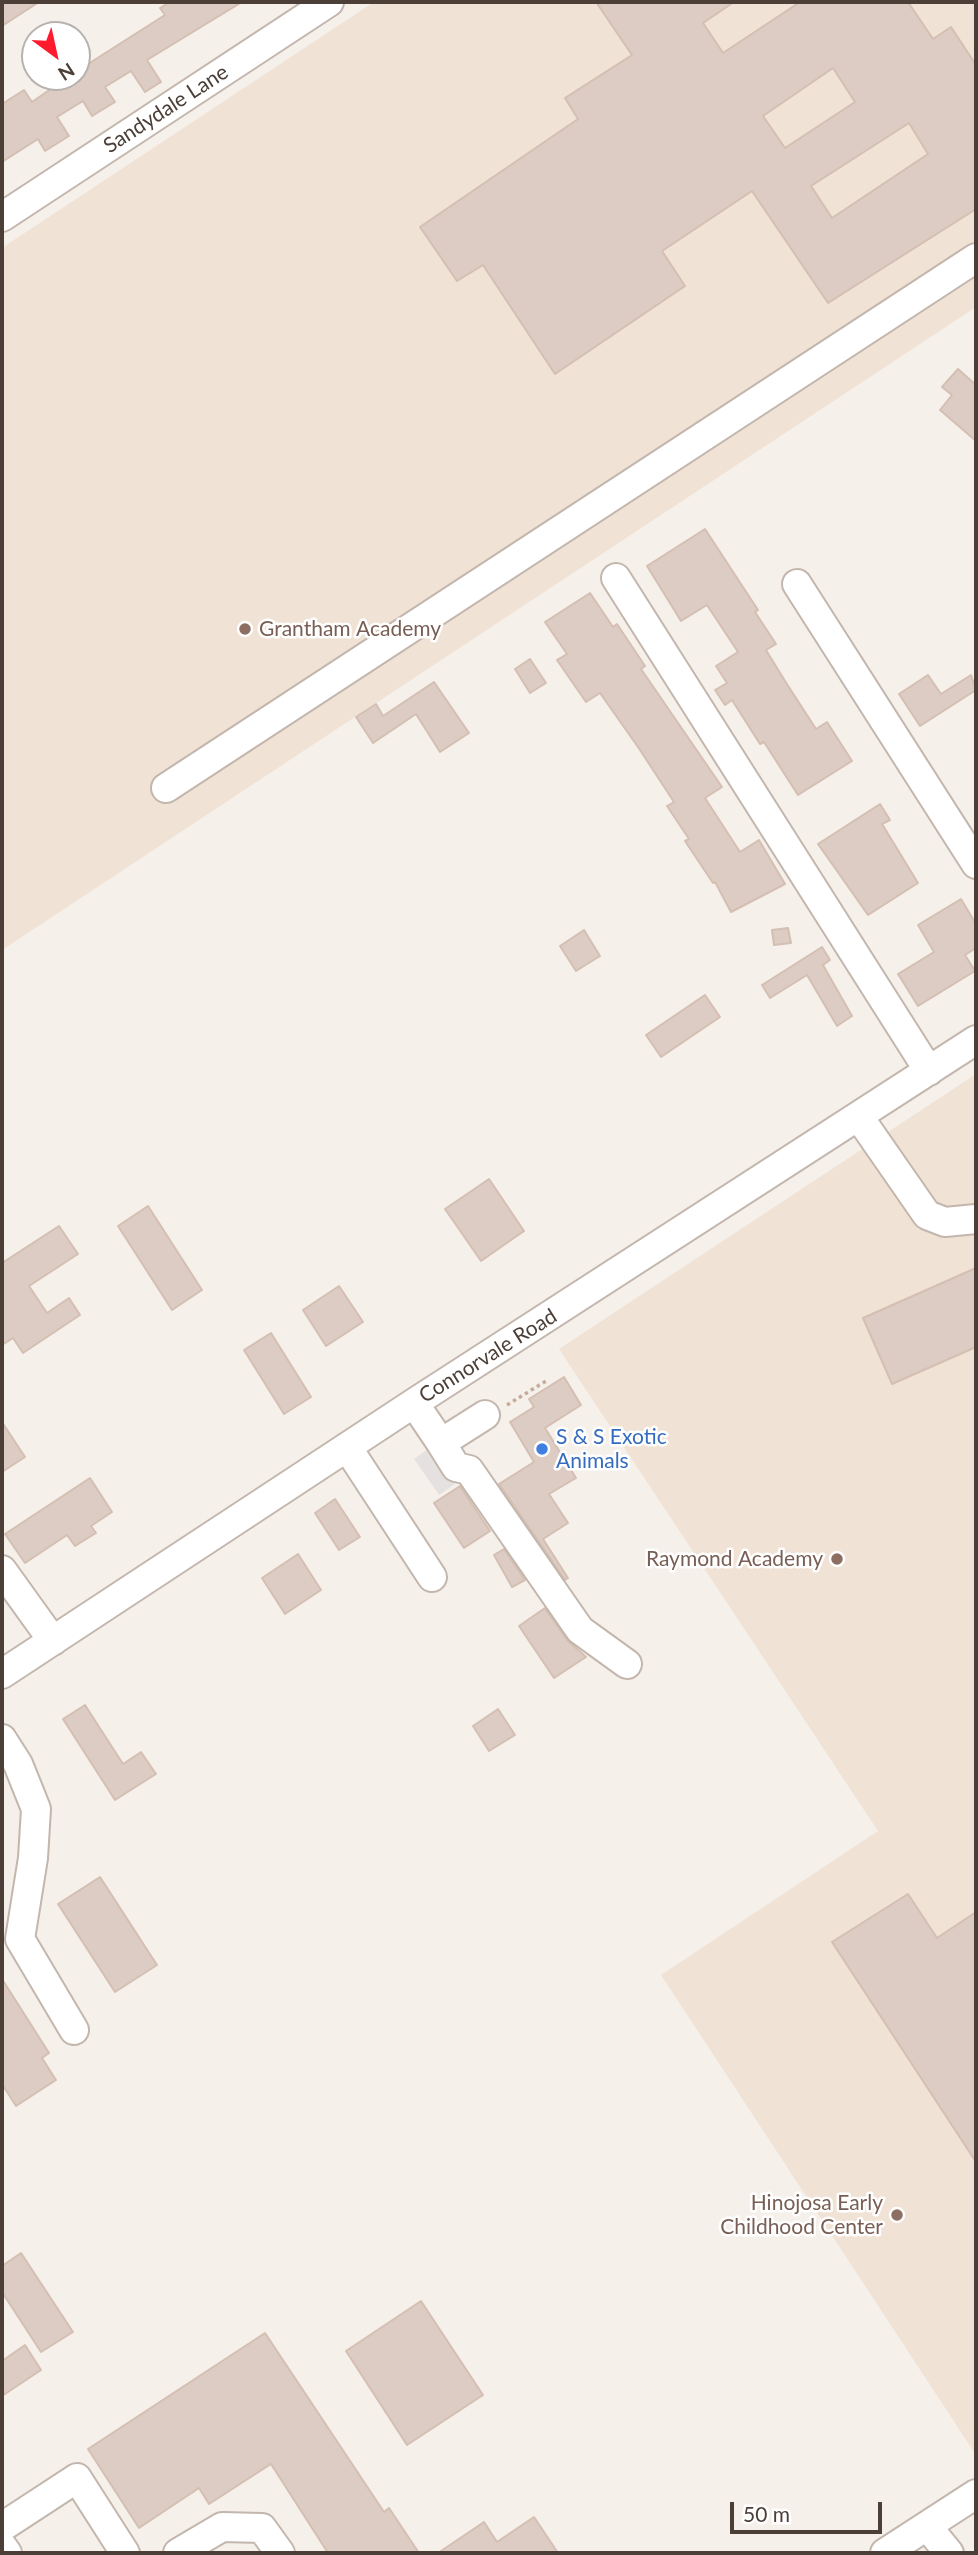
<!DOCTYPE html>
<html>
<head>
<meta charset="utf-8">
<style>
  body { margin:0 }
  #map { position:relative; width:978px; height:2555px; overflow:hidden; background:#f6f0eb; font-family:Lato,sans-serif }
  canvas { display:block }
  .frame { position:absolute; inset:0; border:4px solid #4b3f38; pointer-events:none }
  .north { position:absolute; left:21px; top:21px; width:70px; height:70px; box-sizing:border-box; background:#fff; border:2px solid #b7b2af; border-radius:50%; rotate:147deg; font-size:19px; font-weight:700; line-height:28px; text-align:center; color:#4b3f38 }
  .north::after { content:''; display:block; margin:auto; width:24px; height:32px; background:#ff1a2e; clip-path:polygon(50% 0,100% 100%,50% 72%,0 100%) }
  .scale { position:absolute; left:730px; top:2502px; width:152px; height:32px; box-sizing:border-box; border:4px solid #4b3f38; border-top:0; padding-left:9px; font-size:21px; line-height:24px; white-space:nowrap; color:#4b3f38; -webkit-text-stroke:5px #fff; paint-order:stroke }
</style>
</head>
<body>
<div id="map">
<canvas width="978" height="2555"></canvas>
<div class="frame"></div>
<div class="north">N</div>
<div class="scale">50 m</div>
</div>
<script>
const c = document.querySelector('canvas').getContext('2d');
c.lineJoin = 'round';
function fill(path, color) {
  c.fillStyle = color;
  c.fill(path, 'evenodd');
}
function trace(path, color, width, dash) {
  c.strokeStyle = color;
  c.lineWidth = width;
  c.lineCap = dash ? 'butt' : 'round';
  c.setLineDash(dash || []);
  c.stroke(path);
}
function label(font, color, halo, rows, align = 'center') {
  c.font = font + ' Lato,sans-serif';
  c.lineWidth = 5;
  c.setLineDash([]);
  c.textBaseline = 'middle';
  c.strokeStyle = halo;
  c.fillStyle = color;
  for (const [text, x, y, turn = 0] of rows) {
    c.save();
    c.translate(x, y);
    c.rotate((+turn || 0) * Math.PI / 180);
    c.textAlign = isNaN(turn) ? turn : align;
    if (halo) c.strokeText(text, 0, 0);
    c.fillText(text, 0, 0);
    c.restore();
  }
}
fill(new Path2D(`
  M374,2H976V307L2,950V248Z
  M976,1074V2455L661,1975L878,1831L559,1349Z`), '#f0e2d5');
fill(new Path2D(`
  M430,1447L455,1484L439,1495L414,1459Z`), '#e5e1e0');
const building = new Path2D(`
  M2,2H39L2,26Z
  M170,2H242L147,60L161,82L145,92L131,71L105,87L115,102L92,116L83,101L57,117L69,136L45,151L38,139L2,162V104L24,90L32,102L68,77H77V71L165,15L160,8Z
  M596,2H734L703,23L723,53L800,2H908L933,39L951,27L976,65V209L828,303L752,191L662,251L685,286L555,374L483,265L457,281L420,227L578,119L565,98L632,55ZM833,68L855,102L785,148L763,116ZM909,123L928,154L832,218L811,186Z
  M958,369L976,385V441L940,410L952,395L942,387Z
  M705,529L758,610L755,612L776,644L766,650L785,681L816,729L827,722L852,761L798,795L764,742L760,744L732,700L725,705L715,690L727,683L716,666L738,652L707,605L681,621L647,566Z
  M590,593L613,627L617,624L645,666L641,669L722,787L705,798L740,852L759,840L785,884L731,912L715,882L713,883L685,841L689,839L667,806L674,802L638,747L600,693L586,702L557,660L567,654L545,622Z
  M530,659L546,683L530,693L515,669Z
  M928,675L941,694L971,675L976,690L920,726L899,694Z
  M434,682L469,733L440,752L416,714L373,743L356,717L376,704L383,716Z
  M880,804L890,820L882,824L918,883L868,915L818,844Z
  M961,899L976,924V948L965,955L975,971L918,1006L898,974L934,952L918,925Z
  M788,928L791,943L774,945L772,930Z
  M584,930L600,956L576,971L560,946Z
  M822,947L830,960L823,965L852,1016L837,1026L807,975L770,998L762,985Z
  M705,995L720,1017L661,1057L646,1035Z
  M489,1179L524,1231L481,1261L445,1209Z
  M148,1206L202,1290L172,1310L118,1226Z
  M59,1226L78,1254L29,1286L47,1313L69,1298L80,1315L23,1353L13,1338L2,1345V1263Z
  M976,1268V1347L892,1384L863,1318Z
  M339,1286L363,1322L326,1346L303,1310Z
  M271,1333L311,1397L284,1414L244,1350Z
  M564,1377L581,1405L545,1428L576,1478L549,1494L568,1523L543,1539L568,1578L565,1580L499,1484L534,1462L510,1422L534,1407L529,1399Z
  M2,1422L25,1457L2,1472Z
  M90,1478L112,1512L91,1526L96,1533L75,1546L67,1535L25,1563L5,1534Z
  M460,1486L490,1531L464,1548L434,1503Z
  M335,1499L360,1537L339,1550L315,1513Z
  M504,1549L525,1580L512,1587L494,1555Z
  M298,1554L321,1590L285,1614L262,1578Z
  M545,1608L567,1640L586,1657L554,1678L519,1626Z
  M85,1705L123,1764L141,1752L156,1774L115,1800L63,1719Z
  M498,1709L515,1735L489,1751L473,1726Z
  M100,1877L157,1965L115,1992L58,1904Z
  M908,1894L937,1938L976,1912V2162L832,1942Z
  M2,1979L49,2053L42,2058L56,2080L16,2106L2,2084Z
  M21,2253L73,2332L41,2352L2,2292V2266Z
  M421,2301L483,2395L407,2445L346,2351Z
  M265,2333L384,2512L389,2508L419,2553H328L271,2464L209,2504L199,2488L139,2528L88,2449Z
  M25,2345L41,2370L2,2396V2361Z
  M534,2517L558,2553H438L484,2522L497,2542Z`);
fill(building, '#dcccc3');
trace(building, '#d4bfb2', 2);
const minor = new Path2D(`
  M2,217L329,2
  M616,578L929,1071
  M797,584L976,864
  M166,788L976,258
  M859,1117L927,1215L945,1222L976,1219
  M414,1403L441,1443L485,1415
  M441,1443L456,1467L469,1470L580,1630L627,1664
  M347,1447L432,1577
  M2,1570L53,1641
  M2,1674L414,1403L976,1040
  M2,1739L18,1764L36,1809L33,1858L20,1939L74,2030
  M927,2526L949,2553
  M2,2527L77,2478L125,2553
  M2,2546L7,2553
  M178,2553L222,2527L262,2528L280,2553
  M885,2553L976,2494`);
trace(minor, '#c3b6ad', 32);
trace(new Path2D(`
  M507,1405L546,1381`), '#c5ad9d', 3.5, [3.5, 3.5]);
trace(minor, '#fff', 28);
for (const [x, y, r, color] of [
  [245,629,7,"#8d6e63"],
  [542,1449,7,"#3f7fe0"],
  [837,1559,7,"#8d6e63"],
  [897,2215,7,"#8d6e63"]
]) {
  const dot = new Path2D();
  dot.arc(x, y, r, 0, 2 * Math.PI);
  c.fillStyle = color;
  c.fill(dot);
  trace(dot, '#fff', 2.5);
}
label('21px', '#4b3f38', '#fff', [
  ["Sandydale Lane",166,109,-33],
  ["Connorvale Road",488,1356,-32]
]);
label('21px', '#785e54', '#fff', [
  ["Grantham Academy",259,629,"left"],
  ["Raymond Academy",823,1559],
  ["Hinojosa Early",883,2203],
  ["Childhood Center",883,2227]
], 'right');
label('21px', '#366cbe', '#fff', [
  ["S & S Exotic",556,1437],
  ["Animals",556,1461]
], 'left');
</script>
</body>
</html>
